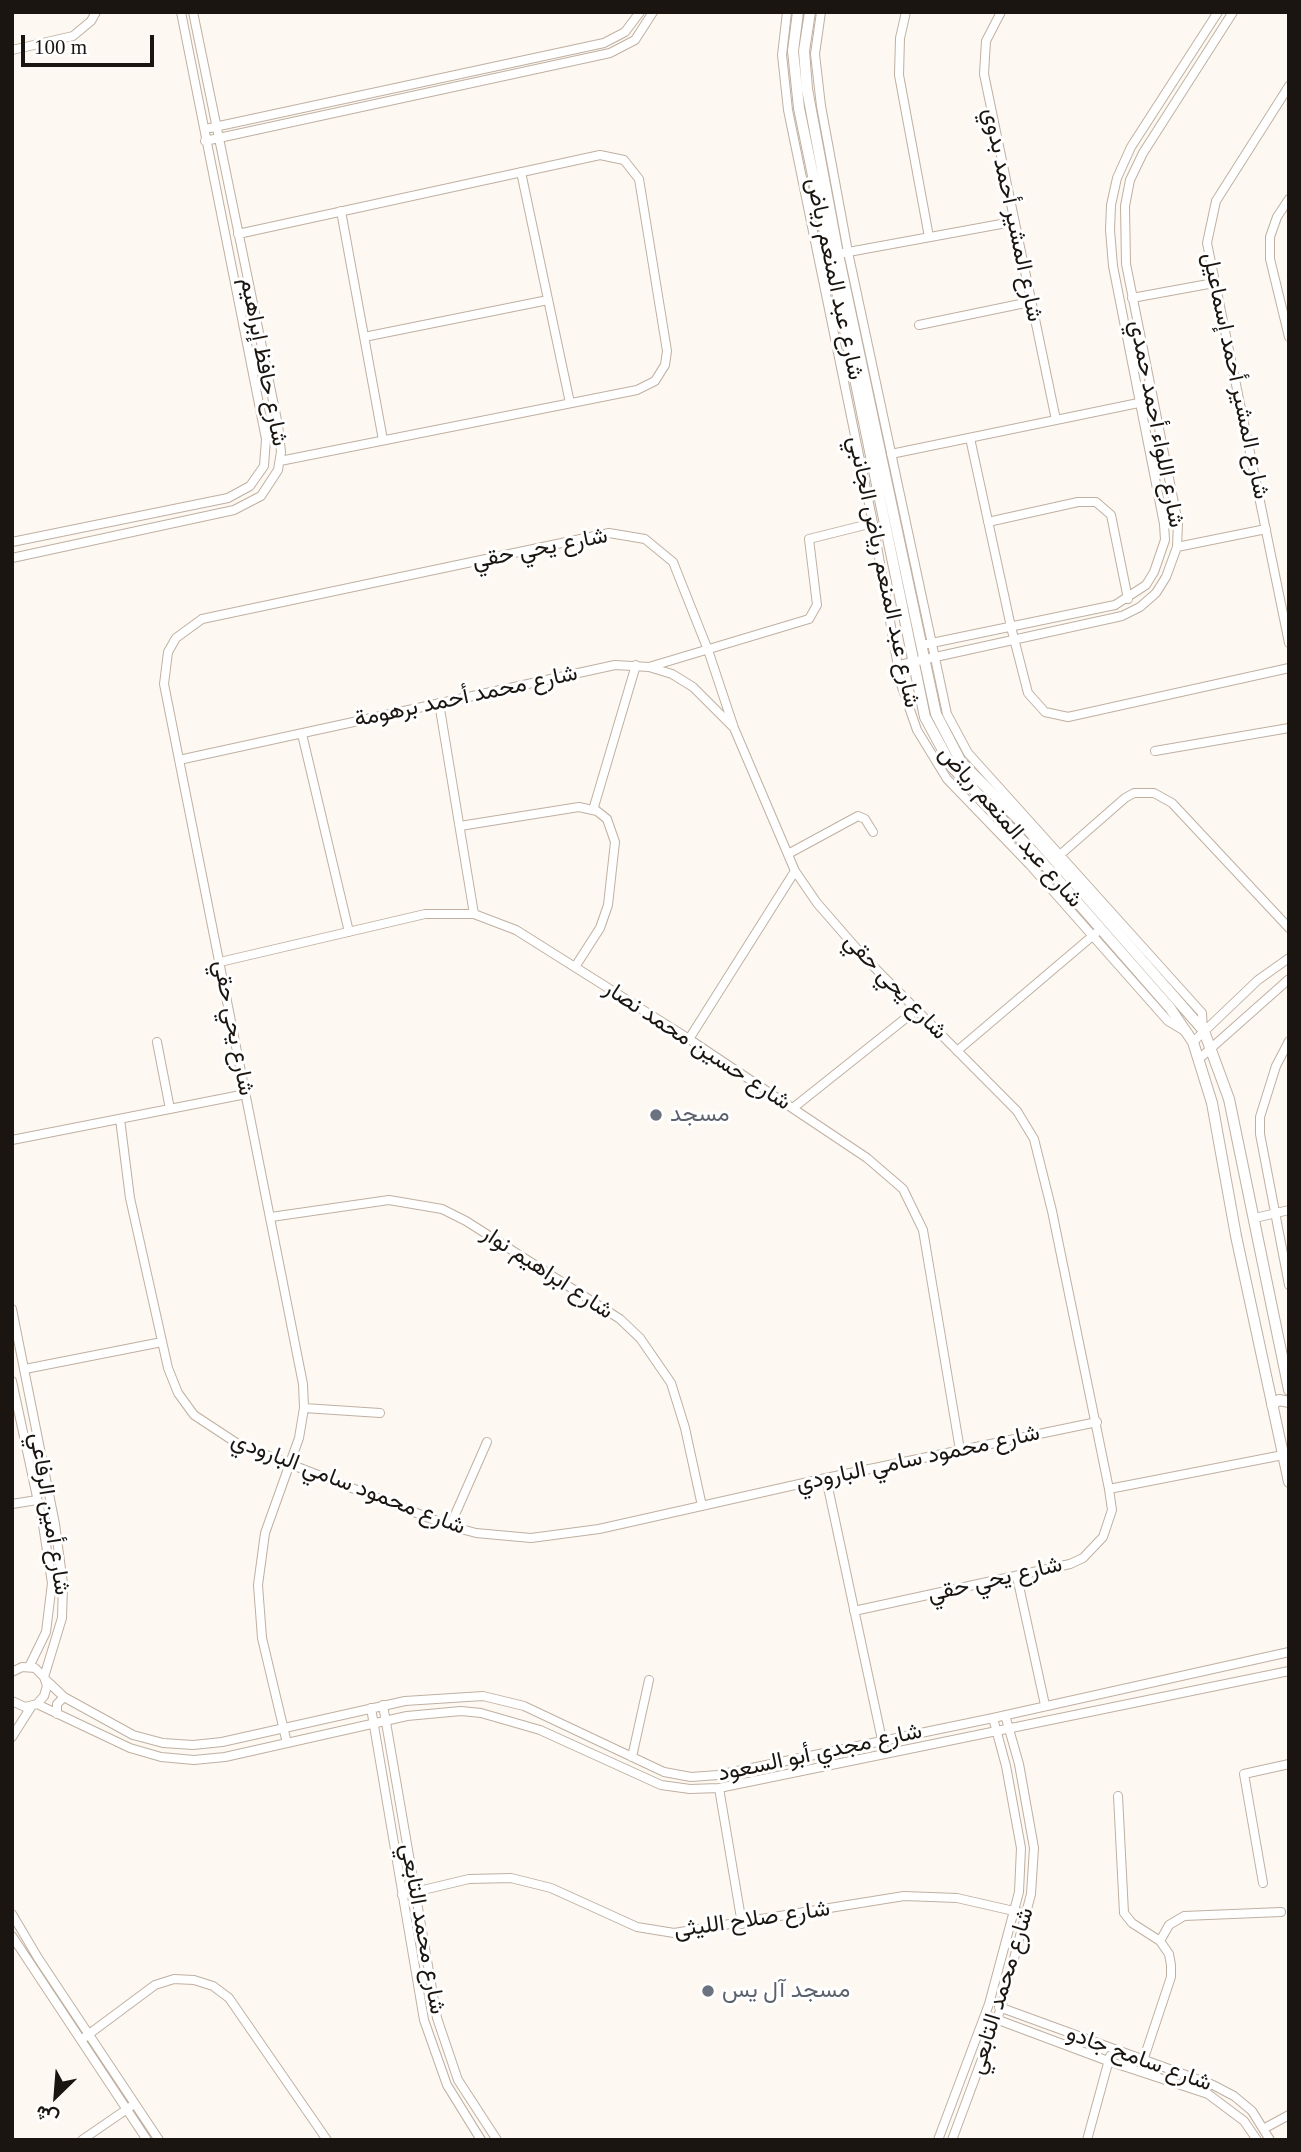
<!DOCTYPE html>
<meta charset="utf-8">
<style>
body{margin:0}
#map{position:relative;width:1301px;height:2152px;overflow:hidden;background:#fef8f2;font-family:"Times New Roman",Vazirmatn,serif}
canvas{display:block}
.frame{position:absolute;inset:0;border:14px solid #1a1510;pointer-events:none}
.north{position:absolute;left:21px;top:2061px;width:70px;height:70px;-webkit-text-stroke:5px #fff;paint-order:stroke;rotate:205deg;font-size:19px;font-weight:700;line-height:28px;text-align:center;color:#1a1510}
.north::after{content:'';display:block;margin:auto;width:24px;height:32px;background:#1a1510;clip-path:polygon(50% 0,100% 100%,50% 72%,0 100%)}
.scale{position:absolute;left:21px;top:35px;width:133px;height:32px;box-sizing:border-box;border:4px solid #1a1510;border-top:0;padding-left:9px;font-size:21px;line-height:24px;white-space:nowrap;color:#1a1510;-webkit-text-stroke:5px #fff;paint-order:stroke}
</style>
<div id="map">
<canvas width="1301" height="2152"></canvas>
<div class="frame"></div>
<div class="north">ش</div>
<div class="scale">100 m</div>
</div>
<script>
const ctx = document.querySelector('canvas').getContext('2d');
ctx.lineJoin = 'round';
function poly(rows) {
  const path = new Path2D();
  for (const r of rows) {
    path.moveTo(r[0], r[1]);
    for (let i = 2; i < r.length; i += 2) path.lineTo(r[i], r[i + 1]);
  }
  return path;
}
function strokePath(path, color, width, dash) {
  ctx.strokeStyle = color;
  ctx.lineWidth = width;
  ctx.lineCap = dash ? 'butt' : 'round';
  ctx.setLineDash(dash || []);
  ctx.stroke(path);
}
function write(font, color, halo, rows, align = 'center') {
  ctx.font = font + ' "Times New Roman",Vazirmatn,serif';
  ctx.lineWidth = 6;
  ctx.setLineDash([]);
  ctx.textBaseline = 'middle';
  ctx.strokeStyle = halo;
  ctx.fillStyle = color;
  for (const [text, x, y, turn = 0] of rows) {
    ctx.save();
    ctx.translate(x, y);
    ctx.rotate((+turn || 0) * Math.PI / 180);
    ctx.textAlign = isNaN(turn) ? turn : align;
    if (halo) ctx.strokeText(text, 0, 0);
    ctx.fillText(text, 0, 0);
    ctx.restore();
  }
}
const minor = poly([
 [787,12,782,55,788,110,873,523,901,684,917,730,947,779,1030,865,1168,1021,1188,1033],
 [821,12,815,54,821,106,848,252,947,714,968,753,1202,1013,1203,1030],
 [906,12,900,38,899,75,929,237],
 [1001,12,986,41,984,74,1056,420],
 [12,50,73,36,91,21,96,12],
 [1289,86,1216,201,1207,243,1289,643],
 [210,128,604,43,625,32,640,12],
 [205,141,610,53,635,40,653,12],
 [521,172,570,403],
 [1289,199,1277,217,1270,237,1270,259,1289,337],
 [341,211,383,440],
 [238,234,600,155,624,160,639,179,667,351,665,365,655,381,637,390,280,461],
 [843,253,1012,222],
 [1132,298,1214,283],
 [919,325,1030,302],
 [364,337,548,300],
 [970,438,1011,627,1028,693,1045,712,1068,717,1289,668],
 [891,454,1153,400],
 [988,522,1078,502,1096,502,1111,515,1128,599],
 [12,542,228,498,250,486,264,466,266,439,181,12],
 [1177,547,1266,529],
 [12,558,234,510,261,496,278,470,281,452,278,425,193,12],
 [927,644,1115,605,1146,585,1154,572,1165,540,1164,524,1113,266,1110,230,1111,205,1117,178,1131,147,1218,12],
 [899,665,1122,616,1140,607,1156,593,1166,577,1177,547,1178,523,1126,264,1125,206,1130,180,1143,153,1233,12],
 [649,667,809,619,817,605,809,539,873,523],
 [439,703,474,914],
 [302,734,349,932],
 [1155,751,1289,728],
 [179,760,615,665,649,667,672,674,693,687,732,726],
 [593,810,636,665],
 [460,826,579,807,597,811,607,819,615,842,608,905,600,928,575,967],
 [788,854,858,816,865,819,873,832],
 [1061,854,1125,798,1134,793,1154,793,1172,803,1289,928],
 [220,962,425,914,474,914,516,930,689,1039,867,1158,903,1189,923,1230,960,1450],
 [689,1039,795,871],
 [1289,1041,1276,1066,1260,1117,1260,1134,1289,1285],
 [157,1042,170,1109],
 [1193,1042,1258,980,1289,958],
 [957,1051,1096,933],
 [1200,1058,1289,979],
 [793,1108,916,1010],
 [120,1119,130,1198,168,1368,178,1393,194,1415,238,1444,450,1526,476,1533,531,1538,599,1529,826,1478,1097,1422],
 [12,1140,246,1094],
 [271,1217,389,1200,442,1209,466,1221,620,1319,640,1338,671,1383,685,1428,702,1506],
 [1255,1218,1289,1210],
 [12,1309,55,1524,63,1584,62,1618,44,1677],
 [25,1369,162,1342],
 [12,1381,43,1525,52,1583,46,1632,29,1667],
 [304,1408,380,1413],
 [826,1478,885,1754],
 [1109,1489,1283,1455],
 [12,1504,37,1500],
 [450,1526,487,1442],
 [1017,1577,1045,1705],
 [12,1672,22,1667,35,1668,44,1677,47,1686,44,1696,37,1704,25,1707,12,1701],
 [46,1680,64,1697,133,1735,163,1743,193,1745,222,1742,405,1701,483,1696,524,1706,664,1772,691,1777,718,1775,993,1718,1289,1652],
 [37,1704,130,1748,161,1757,194,1760,225,1757,407,1716,461,1711,481,1713,540,1730,661,1785,690,1789,719,1788,1289,1671],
 [383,1705,437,2018,458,2080,497,2140],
 [371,1708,424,2020,447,2085,481,2140],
 [57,1714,57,1704,64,1697],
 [12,1737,31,1707],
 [287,1743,262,1638,258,1585,265,1533,299,1438,304,1408,303,1384,164,684,168,652,176,638,202,619,609,533,645,539,673,562,708,650,734,728,795,871,817,903,864,957,1017,1111,1034,1139,1052,1211,1109,1489,1112,1510,1103,1537,1083,1558,1070,1564,854,1611],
 [632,1757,649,1680],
 [719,1788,742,1924],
 [1118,1796,1124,1913,1132,1923,1160,1941,1169,1954,1171,1965,1171,1977,1143,2061],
 [1263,1883,1244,1774,1289,1764],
 [402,1895,469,1879,511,1878,551,1888,637,1927,674,1933,904,1896,957,1898,1027,1914],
 [12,1914,38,1958,159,2140],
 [12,1936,147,2140],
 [1160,1941,1169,1925,1184,1916,1281,1912],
 [999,2007,1213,2085,1234,2096,1252,2111,1270,2140],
 [985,2015,1108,2061,1208,2094,1244,2121,1257,2140],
 [81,2040,155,1985,174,1979,194,1980,213,1986,229,1998,327,2140],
 [1265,2128,1289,2115],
 [82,2140,130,2107],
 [938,2140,989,2004,1019,1892,1021,1848,1006,1766,993,1718],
 [952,2140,1001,2008,1031,1894,1034,1848,1019,1764,1005,1715],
 [1087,2140,1110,2056]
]);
const tertiary = poly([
 [798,12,793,51,799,108,925,717,952,767,1037,856,1170,1008,1193,1042,1212,1103,1236,1236,1289,1482],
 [810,12,804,51,807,89,838,254,936,714,961,762,1022,823,1204,1031,1229,1099,1289,1390],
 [1272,1405,1279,1400,1289,1402]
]);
strokePath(minor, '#bfb0a2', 10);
strokePath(tertiary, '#bfb0a2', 12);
strokePath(minor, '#fff', 8);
strokePath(tertiary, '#fff', 10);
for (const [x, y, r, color] of [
 [656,1115,7,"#6b7280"],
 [708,1991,7,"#6b7280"]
]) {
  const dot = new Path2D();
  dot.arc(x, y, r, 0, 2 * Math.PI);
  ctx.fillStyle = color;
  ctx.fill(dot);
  strokePath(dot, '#fff', 2.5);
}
write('23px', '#1a1510', '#fff', [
 ["شارع المشير أحمد بدوي",1012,215,78],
 ["شارع عبد المنعم رياض",834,279,78],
 ["شارع حافظ إبراهيم",263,362,79],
 ["شارع المشير أحمد إسماعيل",1235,376,78],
 ["شارع اللواء أحمد حمدي",1156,424,79],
 ["شارع يحي حقي",540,549,-11],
 ["شارع عبد المنعم رياض الجانبي",883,572,78],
 ["شارع محمد أحمد برهومة",466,697,-12],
 ["شارع عبد المنعم رياض",1010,827,49],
 ["شارع يحي حقي",895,987,46],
 ["شارع يحي حقي",233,1028,79],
 ["شارع حسين محمد نصار",697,1046,33],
 ["شارع ابراهيم نوار",547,1273,33],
 ["شارع محمود سامي البارودي",918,1459,-12],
 ["شارع محمود سامي البارودي",348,1484,21],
 ["شارع أمين الرفاعي",49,1514,81],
 ["شارع يحي حقي",995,1580,-13],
 ["شارع مجدي أبو السعود",820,1753,-12],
 ["شارع صلاح الليثى",752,1920,-8],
 ["شارع محمد التابعي",422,1929,80],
 ["شارع محمد التابعي",1002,1991,-73],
 ["شارع سامح جادو",1139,2059,20]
]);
write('23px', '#5b616d', '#fff', [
 ["مسجد",670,1115],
 ["مسجد آل يس",722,1991]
], 'left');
</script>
